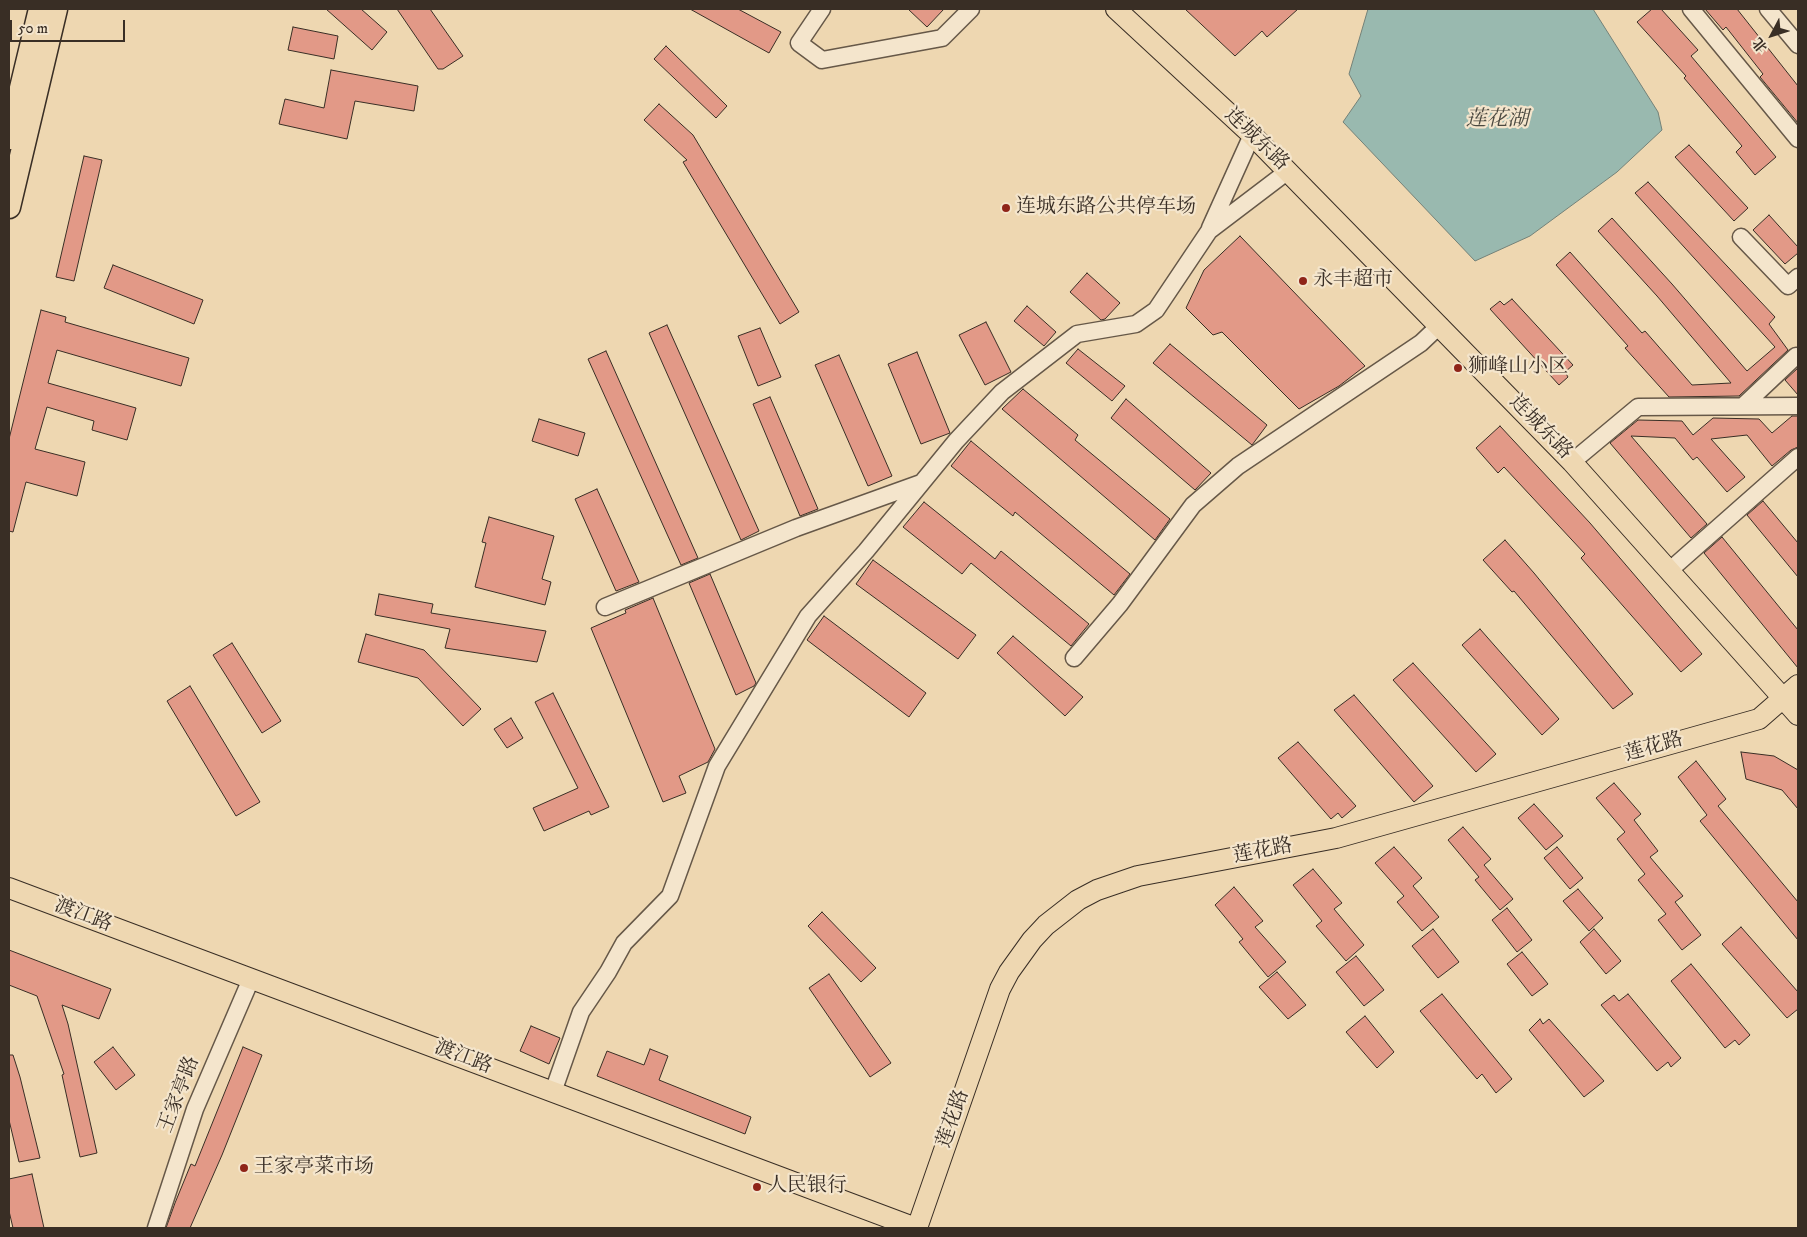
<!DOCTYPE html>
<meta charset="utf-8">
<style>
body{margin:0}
#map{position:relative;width:1807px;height:1237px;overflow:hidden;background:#eed7b1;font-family:"IM FELL DW Pica","Noto Serif SC",serif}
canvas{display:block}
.frame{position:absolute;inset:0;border:10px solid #392e25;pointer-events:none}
.north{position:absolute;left:1747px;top:10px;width:50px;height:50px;-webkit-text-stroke:4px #f4e5cc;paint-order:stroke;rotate:230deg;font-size:14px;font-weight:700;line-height:20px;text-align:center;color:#392e25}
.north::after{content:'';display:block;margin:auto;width:18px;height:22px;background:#392e25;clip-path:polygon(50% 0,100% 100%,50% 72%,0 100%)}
.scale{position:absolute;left:10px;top:20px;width:115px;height:22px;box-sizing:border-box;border:2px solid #392e25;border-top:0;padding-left:6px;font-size:15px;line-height:18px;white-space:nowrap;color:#392e25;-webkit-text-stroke:4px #f4e5cc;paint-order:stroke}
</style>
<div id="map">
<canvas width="1807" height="1237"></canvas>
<div class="frame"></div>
<div class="north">北</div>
<div class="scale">50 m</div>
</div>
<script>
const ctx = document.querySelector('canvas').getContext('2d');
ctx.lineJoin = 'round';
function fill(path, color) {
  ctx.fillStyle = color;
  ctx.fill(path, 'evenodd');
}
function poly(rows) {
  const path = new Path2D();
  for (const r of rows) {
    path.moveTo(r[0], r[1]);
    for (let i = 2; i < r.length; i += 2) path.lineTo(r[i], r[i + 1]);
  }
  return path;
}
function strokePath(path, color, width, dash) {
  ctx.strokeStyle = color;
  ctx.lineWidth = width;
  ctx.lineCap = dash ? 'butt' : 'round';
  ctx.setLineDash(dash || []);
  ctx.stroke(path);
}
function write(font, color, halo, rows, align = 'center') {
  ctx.font = font + ' "IM FELL DW Pica","Noto Serif SC",serif';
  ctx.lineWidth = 4.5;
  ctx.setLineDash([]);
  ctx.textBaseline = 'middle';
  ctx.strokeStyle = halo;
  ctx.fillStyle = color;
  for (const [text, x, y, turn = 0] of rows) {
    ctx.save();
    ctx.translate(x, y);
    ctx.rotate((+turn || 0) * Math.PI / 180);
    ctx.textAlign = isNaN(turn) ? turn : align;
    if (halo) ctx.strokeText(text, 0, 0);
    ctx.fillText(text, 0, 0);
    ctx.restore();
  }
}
const water = poly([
 [1368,9,1593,9,1658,112,1662,130,1617,172,1530,236,1475,261,1343,122,1361,96,1349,74,1368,9]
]);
fill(water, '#99b9af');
strokePath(water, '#738178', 1);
const building = poly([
 [326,9,361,9,387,32,372,50,326,9],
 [397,9,430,9,463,56,443,69,438,69,397,9],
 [690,9,738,9,781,32,769,53,690,9],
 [908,9,944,9,927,27,908,9],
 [1185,9,1298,9,1267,37,1262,31,1235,56,1185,9],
 [1652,9,1661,9,1698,50,1691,56,1776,157,1755,175,1736,152,1742,146,1684,78,1686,76,1637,22,1652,9],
 [1705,9,1737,9,1798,86,1798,123,1760,77,1763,74,1726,27,1723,30,1705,9],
 [293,27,338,36,334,59,288,50,293,27],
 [666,46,727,106,716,118,654,59,666,46],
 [331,70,418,86,414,111,355,101,347,139,279,124,285,99,324,108,331,70],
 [659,104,693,135,799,312,780,324,683,162,687,160,644,120,659,104],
 [1689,145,1748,208,1734,221,1675,157,1689,145],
 [84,156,102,160,74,281,56,277,84,156],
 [1648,182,1775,317,1769,324,1788,350,1739,396,1669,397,1625,348,1628,346,1556,265,1570,252,1642,333,1645,331,1692,385,1731,383,1657,296,1598,231,1612,218,1672,284,1747,371,1775,347,1635,193,1648,182],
 [1769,215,1798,247,1798,253,1785,264,1753,230,1769,215],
 [1240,236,1365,366,1339,386,1299,409,1222,332,1213,335,1186,308,1204,270,1240,236],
 [113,265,203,300,194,324,104,288,113,265],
 [1087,273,1120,303,1105,319,1101,320,1070,292,1087,273],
 [1512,299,1573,365,1565,372,1568,377,1559,385,1490,309,1500,301,1504,305,1512,299],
 [1027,306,1056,332,1044,346,1014,321,1027,306],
 [41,310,66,317,65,322,189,358,181,386,57,350,48,383,136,408,127,440,92,430,94,421,47,407,35,449,85,462,77,496,26,482,13,532,9,531,9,439,41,310],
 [986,322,1011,372,985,385,959,335,986,322],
 [667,325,759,531,741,540,649,333,667,325],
 [760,328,781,377,758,386,738,336,760,328],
 [1170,344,1267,425,1252,445,1153,363,1170,344],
 [1078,349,1125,386,1112,401,1066,363,1078,349],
 [606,351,698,558,681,565,588,359,606,351],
 [917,352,950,433,921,444,888,364,917,352],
 [839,355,892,476,868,486,815,365,839,355],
 [1798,368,1798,395,1785,380,1798,368],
 [1023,389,1078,435,1075,440,1170,519,1155,540,1002,409,1023,389],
 [770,397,818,509,800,516,753,404,770,397],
 [1126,399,1211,473,1195,490,1111,418,1126,399],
 [1792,416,1798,416,1798,447,1791,450,1772,466,1747,435,1711,439,1745,477,1727,492,1697,457,1693,460,1675,438,1631,436,1707,524,1691,538,1610,443,1638,420,1682,421,1693,435,1713,418,1759,419,1772,433,1792,416],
 [539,419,585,433,578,456,532,441,539,419],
 [1500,426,1590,523,1702,654,1681,672,1581,558,1585,554,1504,467,1498,473,1476,448,1500,426],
 [971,441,1130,574,1114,595,1015,512,1013,516,951,466,971,441],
 [597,489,639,582,616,591,575,499,597,489],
 [1763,501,1798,543,1798,577,1747,515,1763,501],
 [924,502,995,559,1001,551,1089,624,1071,646,971,563,962,574,903,527,924,502],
 [489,517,554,536,542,579,551,582,545,605,475,587,486,543,482,542,489,517],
 [1722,537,1798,630,1798,668,1704,553,1722,537],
 [1505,540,1534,573,1633,694,1613,709,1514,591,1512,592,1483,560,1505,540],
 [873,560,976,635,958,659,856,584,873,560],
 [710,574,756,683,754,686,736,695,689,583,710,574],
 [379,594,433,604,431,613,546,631,537,662,445,648,450,629,375,615,379,594],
 [653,598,715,749,708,762,679,776,686,793,663,802,591,628,626,613,625,610,653,598],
 [824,616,926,693,909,717,807,640,824,616],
 [1480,629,1559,719,1542,735,1462,645,1480,629],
 [366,634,424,650,481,709,463,726,418,678,358,662,366,634],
 [1013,636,1083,697,1065,716,997,653,1013,636],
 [232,643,281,721,262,733,213,655,232,643],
 [1413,663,1496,754,1476,772,1393,680,1413,663],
 [190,686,260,802,236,816,167,701,190,686],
 [553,693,609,807,591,815,589,811,544,831,533,808,578,788,535,702,553,693],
 [1354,695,1433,786,1414,802,1334,710,1354,695],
 [511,718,523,738,507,748,494,729,511,718],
 [1298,742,1356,806,1342,818,1338,813,1331,819,1278,758,1298,742],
 [1741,752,1774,756,1798,770,1798,809,1782,790,1746,779,1741,752],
 [1696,761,1726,799,1718,806,1798,902,1798,940,1700,821,1707,815,1678,777,1696,761],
 [1614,783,1641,814,1634,820,1658,851,1650,857,1683,896,1675,902,1701,935,1682,950,1658,920,1666,914,1638,880,1645,874,1617,839,1625,832,1596,798,1614,783],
 [1534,804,1563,836,1546,850,1518,818,1534,804],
 [1463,827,1491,859,1484,865,1513,899,1500,910,1475,880,1479,877,1448,840,1463,827],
 [1394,847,1422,878,1413,886,1439,917,1422,931,1397,902,1404,896,1375,863,1394,847],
 [1557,847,1583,878,1570,889,1544,858,1557,847],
 [1313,869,1342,903,1334,909,1364,945,1346,961,1316,926,1322,921,1293,885,1313,869],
 [1234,887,1263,921,1255,927,1286,962,1268,977,1239,942,1243,939,1215,905,1234,887],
 [1578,889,1603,918,1589,931,1563,901,1578,889],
 [1507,908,1532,940,1517,952,1492,920,1507,908],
 [822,912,876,968,861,982,808,926,822,912],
 [1741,927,1798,992,1798,1009,1787,1018,1722,944,1741,927],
 [1433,929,1459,962,1438,978,1412,946,1433,929],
 [1594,929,1621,961,1606,974,1580,942,1594,929],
 [9,950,111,989,99,1019,62,1005,68,1024,97,1153,80,1157,62,1075,64,1074,37,996,9,985,9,950],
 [1522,952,1548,984,1532,996,1507,964,1522,952],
 [1356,956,1384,990,1364,1006,1336,972,1356,956],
 [1691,964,1750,1035,1739,1045,1735,1040,1725,1048,1671,981,1691,964],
 [1277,972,1306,1005,1288,1019,1259,987,1277,972],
 [829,974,891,1063,870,1077,809,988,829,974],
 [1442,994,1512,1079,1496,1093,1482,1074,1477,1079,1420,1011,1442,994],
 [1628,994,1681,1058,1671,1067,1668,1062,1657,1071,1601,1005,1614,995,1619,1001,1628,994],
 [1365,1016,1394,1052,1377,1068,1346,1032,1365,1016],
 [1540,1019,1543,1024,1549,1019,1604,1081,1584,1097,1529,1030,1540,1019],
 [531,1026,560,1038,549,1064,520,1051,531,1026],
 [113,1047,135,1075,116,1090,94,1062,113,1047],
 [243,1047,262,1055,222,1155,190,1228,166,1228,175,1203,191,1164,195,1166,243,1047],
 [650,1049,668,1056,659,1080,751,1117,745,1134,597,1076,607,1051,644,1065,650,1049],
 [9,1055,13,1055,20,1077,40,1158,19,1162,9,1120,9,1055],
 [32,1174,44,1228,13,1228,9,1211,9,1179,32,1174]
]);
fill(building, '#e29987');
strokePath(building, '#392e25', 1);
const minor = poly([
 [822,9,799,43,822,60,942,38,971,9],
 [1691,9,1798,139],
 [1768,9,1798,45],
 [1210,228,1252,135],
 [1741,237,1788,286,1798,277],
 [1743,406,1796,356],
 [1572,462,1638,407,1798,406],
 [1670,570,1798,457],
 [605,607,796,528,921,483],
 [1074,658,1120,604,1193,505,1238,466,1421,343,1440,325],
 [553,1092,581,1012,608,972,624,943,670,896,717,766,808,616,866,551,956,441,1002,392,1077,334,1136,324,1156,310,1209,231,1288,171],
 [156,1228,195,1109,251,979]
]);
const major = poly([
 [1116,9,1252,135,1572,462,1798,715],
 [9,888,916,1228],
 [917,1228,1000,989,1009,972,1032,940,1046,925,1078,900,1097,890,1138,876,1336,838,1759,719,1798,685]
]);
const highway = poly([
 [9,138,40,9],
 [9,207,56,9]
]);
strokePath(minor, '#665848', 19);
strokePath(major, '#392e25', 22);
strokePath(highway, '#392e25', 25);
strokePath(minor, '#f4e5cc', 16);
strokePath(major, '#eed7b1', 20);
strokePath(highway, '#eed7b1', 22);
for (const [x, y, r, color] of [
 [1006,208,5,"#8f2418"],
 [1303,281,5,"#8f2418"],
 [1458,368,5,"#8f2418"],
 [244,1168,5,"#8f2418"],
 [757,1187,5,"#8f2418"]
]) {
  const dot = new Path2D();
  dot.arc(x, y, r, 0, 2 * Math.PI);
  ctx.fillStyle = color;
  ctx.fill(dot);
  strokePath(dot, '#f4e5cc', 2);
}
write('20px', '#392e25', '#f4e5cc', [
 ["连城东路",1256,140,44],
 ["连城东路",1540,428,46],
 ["莲花路",1654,748,-16],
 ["莲花路",1263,852,-11],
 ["渡江路",83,916,21],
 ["渡江路",463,1058,21],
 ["王家亭路",180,1095,-69],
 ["莲花路",954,1119,-71]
]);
write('20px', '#392e25', '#f4e5cc', [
 ["连城东路公共停车场",1016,208],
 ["永丰超市",1313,281],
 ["狮峰山小区",1468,368],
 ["王家亭菜市场",254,1168],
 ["人民银行",767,1187]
], 'left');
write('italic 21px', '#4c4a41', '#f4e5cc', [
 ["莲花湖",1497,121]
]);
</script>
